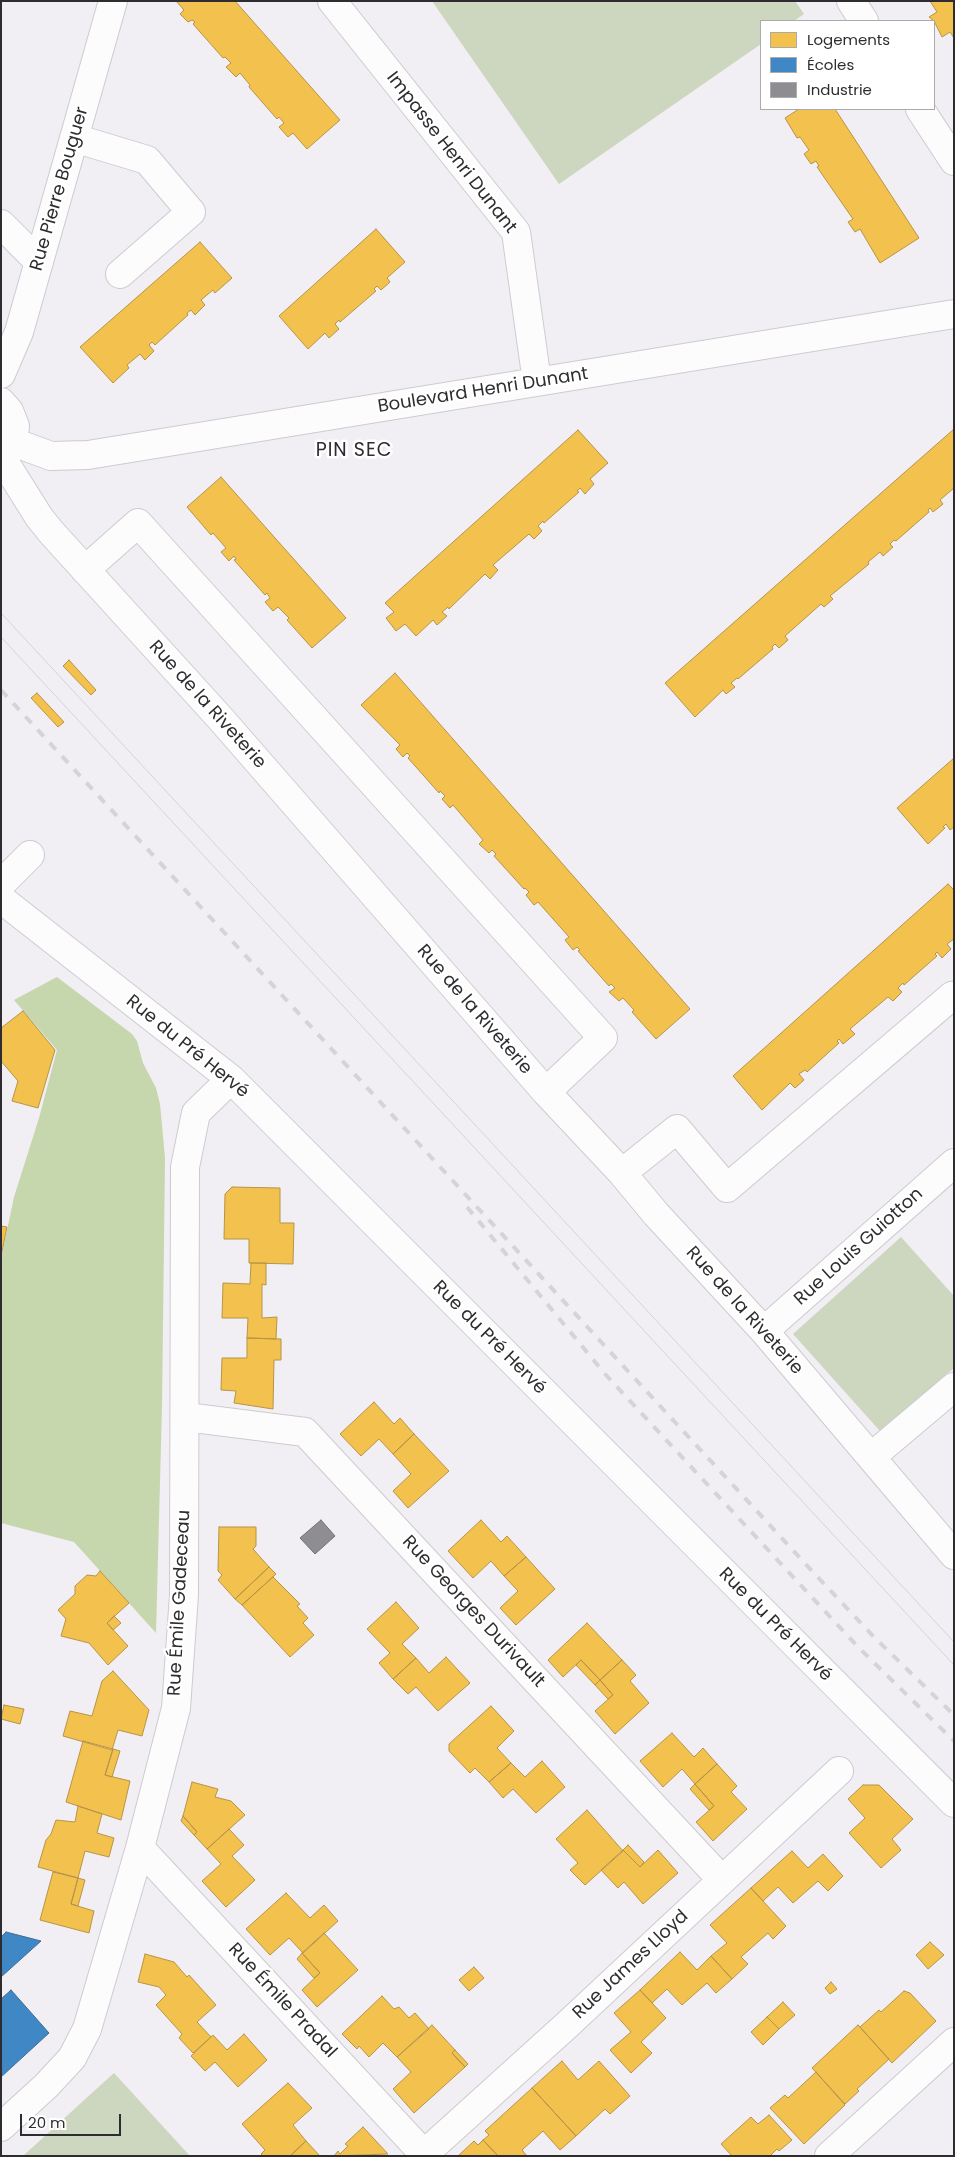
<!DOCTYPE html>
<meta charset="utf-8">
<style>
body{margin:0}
#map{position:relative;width:955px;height:2157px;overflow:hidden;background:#f1eef4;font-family:Poppins,sans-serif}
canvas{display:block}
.frame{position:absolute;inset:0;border:2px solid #2e2c30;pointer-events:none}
.legend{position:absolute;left:760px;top:20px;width:175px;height:90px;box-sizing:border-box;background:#fff;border:1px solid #ababac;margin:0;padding:6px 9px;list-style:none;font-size:15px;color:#2e2c30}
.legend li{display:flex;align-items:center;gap:10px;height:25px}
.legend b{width:25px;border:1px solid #ababac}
.scale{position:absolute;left:20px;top:2114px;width:101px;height:22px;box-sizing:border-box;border:2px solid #2e2c30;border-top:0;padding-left:6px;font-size:15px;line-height:18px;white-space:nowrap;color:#2e2c30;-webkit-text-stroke:4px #fff;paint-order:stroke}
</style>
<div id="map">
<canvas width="955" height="2157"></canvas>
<div class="frame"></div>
<ul class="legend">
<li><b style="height:14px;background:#f2c14e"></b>Logements</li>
<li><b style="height:14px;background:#3f88c5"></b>Écoles</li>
<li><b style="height:14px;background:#8d8d92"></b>Industrie</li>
</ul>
<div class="scale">20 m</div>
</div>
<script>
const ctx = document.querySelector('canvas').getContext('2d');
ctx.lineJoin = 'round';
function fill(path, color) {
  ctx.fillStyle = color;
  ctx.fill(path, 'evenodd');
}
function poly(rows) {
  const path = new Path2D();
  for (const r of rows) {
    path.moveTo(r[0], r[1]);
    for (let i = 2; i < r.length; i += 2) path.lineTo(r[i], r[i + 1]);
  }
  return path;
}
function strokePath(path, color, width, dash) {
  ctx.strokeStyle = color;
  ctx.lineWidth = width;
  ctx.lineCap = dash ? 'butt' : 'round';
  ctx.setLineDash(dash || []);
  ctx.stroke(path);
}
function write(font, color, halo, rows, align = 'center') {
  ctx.font = font + ' Poppins,sans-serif';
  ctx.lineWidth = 5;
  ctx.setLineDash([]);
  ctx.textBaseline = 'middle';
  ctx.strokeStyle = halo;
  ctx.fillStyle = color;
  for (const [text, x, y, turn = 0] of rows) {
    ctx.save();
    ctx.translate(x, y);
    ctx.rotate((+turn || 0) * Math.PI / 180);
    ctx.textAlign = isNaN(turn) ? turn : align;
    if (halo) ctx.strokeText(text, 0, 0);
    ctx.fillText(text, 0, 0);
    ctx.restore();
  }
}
fill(poly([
 [432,1,795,1,804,14,794,21,761,21,761,44,559,184],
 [901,1237,954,1296,954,1368,880,1431,793,1334],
 [114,2073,190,2156,23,2156,82,2102]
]), '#cdd6be');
fill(poly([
 [57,977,132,1034,137,1041,143,1063,156,1088,160,1104,165,1158,162,1406,156,1633,74,1542,1,1523,1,1259,14,1197,39,1118,57,1050,14,1000]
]), '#c6d6ad');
const homes = poly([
 [176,1,235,1,340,120,307,149,293,133,288,137,279,127,284,123,279,117,277,119,249,87,250,85,240,73,236,77,226,67,231,63,225,57,223,58,193,24,195,22,192,20,188,22,180,14,184,10,176,1],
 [930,1,954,1,954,38,950,32,942,37,934,21,929,17,937,12,930,1],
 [799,109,835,109,919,238,880,263,860,229,855,232,848,222,853,219,817,167,819,166,816,161,811,164,804,154,809,150,800,137,797,138,785,118,799,109],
 [376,229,405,262,387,278,390,282,381,290,377,286,374,289,376,291,340,322,339,320,335,324,339,329,329,338,325,333,308,349,279,316,376,229],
 [200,242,232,278,215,293,213,290,201,300,205,305,195,315,191,310,187,313,188,315,155,345,152,342,149,345,154,351,145,360,140,354,127,365,129,368,113,383,80,347,200,242],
 [954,429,954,488,940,500,943,504,933,512,930,508,928,510,929,512,896,541,894,540,890,544,893,547,883,556,880,552,868,562,869,564,830,596,833,599,824,607,821,604,785,636,788,640,779,648,775,644,772,647,773,649,738,679,737,678,731,683,735,687,726,694,723,690,695,717,665,683,954,429],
 [578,430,608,463,590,479,594,484,585,494,580,488,577,491,579,492,544,523,543,521,538,526,542,531,534,539,529,534,493,565,498,570,490,579,485,574,449,609,448,607,442,612,447,616,437,625,433,620,416,636,405,624,396,631,386,618,394,612,385,603,578,430],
 [221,477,346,618,312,648,287,620,289,618,278,607,273,611,265,602,270,598,267,593,265,595,234,560,236,559,234,556,229,561,221,552,226,548,213,533,211,535,187,507,221,477],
 [69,660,96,690,91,695,63,666,69,660],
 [395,673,690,1009,656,1039,632,1012,634,1010,623,998,619,1001,609,992,615,988,611,984,609,986,578,951,580,950,577,947,573,950,565,940,569,937,538,902,534,905,526,895,529,892,525,888,524,889,494,856,496,854,492,850,489,853,479,844,483,840,453,805,450,808,442,799,445,796,440,791,439,793,408,758,410,756,407,753,403,757,396,749,400,745,361,705,395,673],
 [37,693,64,722,58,727,31,698,37,693],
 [954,758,954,827,950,830,946,824,943,827,945,828,928,844,897,808,954,758],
 [948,884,954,890,954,939,947,944,951,949,942,958,937,952,935,954,937,956,904,985,903,983,898,988,902,992,893,1001,888,997,850,1029,855,1034,843,1044,839,1039,837,1041,839,1043,807,1072,805,1070,799,1074,804,1080,795,1088,790,1083,762,1110,733,1076,948,884],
 [23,1011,55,1050,38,1108,12,1101,18,1081,1,1061,1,1028,23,1011],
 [232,1187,280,1188,280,1223,294,1223,293,1264,249,1263,249,1239,224,1239,225,1194,232,1187],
 [1,1226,7,1227,1,1256,1,1226],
 [251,1263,266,1263,266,1285,262,1284,262,1318,277,1317,276,1339,247,1338,248,1318,222,1318,223,1283,250,1284,251,1263],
 [247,1338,281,1339,281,1360,274,1360,273,1409,234,1403,236,1391,221,1390,222,1358,247,1358,247,1338],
 [374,1402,394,1424,400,1418,414,1434,393,1454,379,1439,361,1456,340,1434,374,1402],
 [414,1434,449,1471,408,1508,393,1491,411,1474,393,1454,414,1434],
 [481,1520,501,1542,507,1536,526,1557,504,1576,491,1561,473,1578,448,1551,481,1520],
 [219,1527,256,1527,256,1546,253,1549,269,1567,235,1599,218,1580,222,1575,218,1571,219,1527],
 [526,1557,555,1589,516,1625,500,1608,518,1591,504,1576,526,1557],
 [269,1567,276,1574,242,1605,235,1599,269,1567],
 [100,1571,129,1603,107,1623,128,1646,108,1665,89,1643,61,1636,66,1619,58,1610,75,1594,75,1586,87,1575,96,1576,100,1571],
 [273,1577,300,1604,297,1606,308,1618,303,1623,314,1635,290,1657,242,1605,273,1577],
 [396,1602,419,1628,402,1644,416,1658,393,1679,379,1663,390,1653,367,1629,396,1602],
 [114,1616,121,1623,113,1630,107,1623,114,1616],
 [587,1623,622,1660,600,1680,581,1660,563,1677,548,1660,587,1623],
 [446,1657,470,1683,438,1711,416,1687,408,1694,393,1679,416,1658,429,1673,446,1657],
 [581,1660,600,1680,595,1685,576,1665,581,1660],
 [622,1660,636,1675,630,1681,649,1703,615,1734,595,1711,613,1695,600,1680,622,1660],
 [113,1671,149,1710,142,1736,118,1730,112,1750,63,1736,70,1711,92,1716,102,1681,113,1671],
 [600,1680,613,1695,608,1699,595,1685,600,1680],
 [4,1705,24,1709,20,1724,1,1719,4,1705],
 [491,1706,514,1731,497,1748,511,1763,489,1782,475,1768,470,1773,449,1751,449,1744,491,1706],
 [672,1733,694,1757,703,1748,717,1764,695,1784,682,1769,663,1787,640,1761,672,1733],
 [83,1741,113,1749,105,1775,130,1781,121,1820,66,1802,83,1741],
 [113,1749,120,1751,112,1777,105,1775,113,1749],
 [542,1761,565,1787,536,1813,513,1789,503,1798,489,1782,511,1763,525,1777,542,1761],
 [717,1764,737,1786,731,1792,747,1809,713,1841,696,1822,714,1806,695,1784,717,1764],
 [192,1782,218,1789,215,1797,231,1801,245,1815,207,1849,194,1835,197,1832,183,1816,192,1782],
 [695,1784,714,1806,709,1810,690,1789,695,1784],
 [863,1785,879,1785,913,1819,892,1839,901,1850,881,1868,849,1833,865,1818,848,1799,863,1785],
 [78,1806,102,1814,97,1833,114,1838,109,1857,85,1851,78,1878,38,1867,46,1840,51,1834,56,1820,75,1822,78,1806],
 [587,1810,623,1851,585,1885,570,1870,578,1863,556,1839,587,1810],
 [183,1816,197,1832,194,1835,181,1821,183,1816],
 [229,1829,244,1845,232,1856,255,1880,226,1907,202,1881,221,1864,207,1849,229,1829],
 [628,1845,644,1862,640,1867,623,1850,628,1845],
 [623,1850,640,1867,658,1850,678,1873,643,1904,624,1882,618,1888,601,1870,623,1850],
 [792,1851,808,1868,823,1854,843,1876,828,1891,818,1881,793,1903,778,1887,763,1901,751,1888,792,1851],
 [53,1872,78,1878,71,1904,94,1911,89,1933,40,1920,53,1872],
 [78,1878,85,1880,78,1906,71,1904,78,1878],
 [751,1888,786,1926,773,1939,768,1933,741,1957,748,1964,732,1979,711,1956,727,1943,710,1925,751,1888],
 [286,1893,310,1918,324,1905,338,1921,303,1953,289,1938,270,1955,246,1929,286,1893],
 [324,1933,358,1970,317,2007,302,1990,320,1973,302,1953,324,1933],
 [930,1942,944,1955,928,1969,916,1955,930,1942],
 [680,1952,697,1970,711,1956,732,1979,716,1993,707,1983,682,2005,667,1989,652,2003,640,1990,680,1952],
 [302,1953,320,1973,314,1978,297,1959,302,1953],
 [145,1954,174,1962,187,1977,189,1975,216,2005,197,2022,211,2037,193,2053,179,2038,182,2034,156,2005,166,1995,159,1987,138,1982,145,1954],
 [474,1967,484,1978,469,1991,459,1980,474,1967],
 [831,1982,837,1989,830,1994,825,1988,831,1982],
 [640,1990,666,2018,641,2042,652,2053,631,2073,610,2050,631,2032,614,2013,640,1990],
 [904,1991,910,1993,936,2021,892,2063,860,2027,879,2010,881,2012,904,1991],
 [382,1996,394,2009,399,2007,409,2018,415,2013,429,2029,397,2057,383,2043,369,2057,359,2046,357,2049,342,2034,382,1996],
 [783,2002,795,2015,779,2029,767,2017,783,2002],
 [767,2017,779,2029,763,2045,751,2032,767,2017],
 [432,2025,455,2050,452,2053,465,2067,414,2113,393,2089,411,2072,397,2057,432,2025],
 [858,2025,889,2059,857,2089,859,2091,845,2104,812,2068,858,2025],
 [244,2034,267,2060,238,2087,215,2062,205,2071,191,2056,213,2035,227,2050,244,2034],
 [455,2050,468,2064,465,2067,452,2053,455,2050],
 [562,2061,578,2080,599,2061,630,2096,610,2114,605,2109,576,2136,532,2088,562,2061],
 [816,2072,845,2105,804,2144,770,2108,785,2095,788,2098,816,2072],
 [288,2083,312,2108,293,2125,306,2141,290,2156,263,2156,261,2154,265,2150,242,2124,288,2083],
 [532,2088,576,2136,560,2150,543,2131,522,2150,527,2156,498,2156,483,2140,489,2135,485,2131,532,2088],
 [769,2115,792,2140,779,2151,777,2149,770,2156,732,2156,721,2144,751,2117,758,2124,769,2115],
 [363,2127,388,2154,334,2156,338,2151,340,2154,348,2146,345,2144,363,2127],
 [483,2140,498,2156,458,2156,474,2141,478,2145,483,2140],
 [306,2141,320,2156,290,2156,306,2141]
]);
fill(homes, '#f2c14e');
strokePath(homes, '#b79445', 1);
const schools = poly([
 [6,1932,41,1941,1,1977,1,1937,6,1932],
 [11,1990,49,2033,1,2077,1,1999,11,1990]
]);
fill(schools, '#3f88c5');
strokePath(schools, '#3a6c98', 1);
const industry = poly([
 [321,1520,335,1536,315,1554,300,1538,321,1520]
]);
fill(industry, '#8d8d92');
strokePath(industry, '#707075', 1);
const minor = poly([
 [332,1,516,232,537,382],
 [851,1,864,21],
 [920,109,954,161],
 [74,138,147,160,191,212,120,274],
 [1,224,39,262],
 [1,374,19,332,113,1],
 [1,402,9,411,15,426,13,442,4,456],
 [13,442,51,456,88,455,954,314],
 [2,458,39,517,51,532,220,718,546,1092,622,1173,656,1214,764,1331,954,1555],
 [85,570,138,523,603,1038,546,1092],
 [1,884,30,855],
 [1,899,231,1079,954,1803],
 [622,1173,677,1129,727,1188,952,996,954,997],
 [764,1331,954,1163],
 [186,1417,305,1432,722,1880],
 [871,1457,954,1387],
 [140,1848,423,2153],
 [1,2127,46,2086,72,2058,87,2029,140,1848,176,1708,184,1595,185,1167,196,1113,231,1079],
 [422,2156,567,2025,839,1771],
 [829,2156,954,2042]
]);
strokePath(minor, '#cdcbd0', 30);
strokePath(minor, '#fdfcfd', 28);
strokePath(poly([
 [1,613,954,1642],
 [1,637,954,1665]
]), '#d5d4d5', 1);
strokePath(poly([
 [1,690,812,1571,874,1637,954,1715],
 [467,1207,605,1374,859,1648,954,1741]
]), '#d5d4d5', 4, [9, 9]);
write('18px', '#2e2c30', '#fff', [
 ["Impasse Henri Dunant",451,153,52],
 ["Rue Pierre Bouguer",60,189,-74],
 ["Boulevard Henri Dunant",483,391,-9],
 ["Rue de la Riveterie",207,705,48],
 ["Rue de la Riveterie",474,1010,49],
 ["Rue du Pré Hervé",187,1047,39],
 ["Rue Louis Guiotton",859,1247,-42],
 ["Rue de la Riveterie",744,1311,48],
 ["Rue du Pré Hervé",489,1338,45],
 ["Rue Émile Gadeceau",180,1603,-87],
 ["Rue Georges Durivault",473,1612,47],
 ["Rue du Pré Hervé",775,1625,45],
 ["Rue James Lloyd",631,1965,-43],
 ["Rue Émile Pradal",282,2001,47]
]);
ctx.letterSpacing = '1px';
write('19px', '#2e2c30', '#fff', [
 ["PIN SEC",354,451]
]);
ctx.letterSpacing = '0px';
</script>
